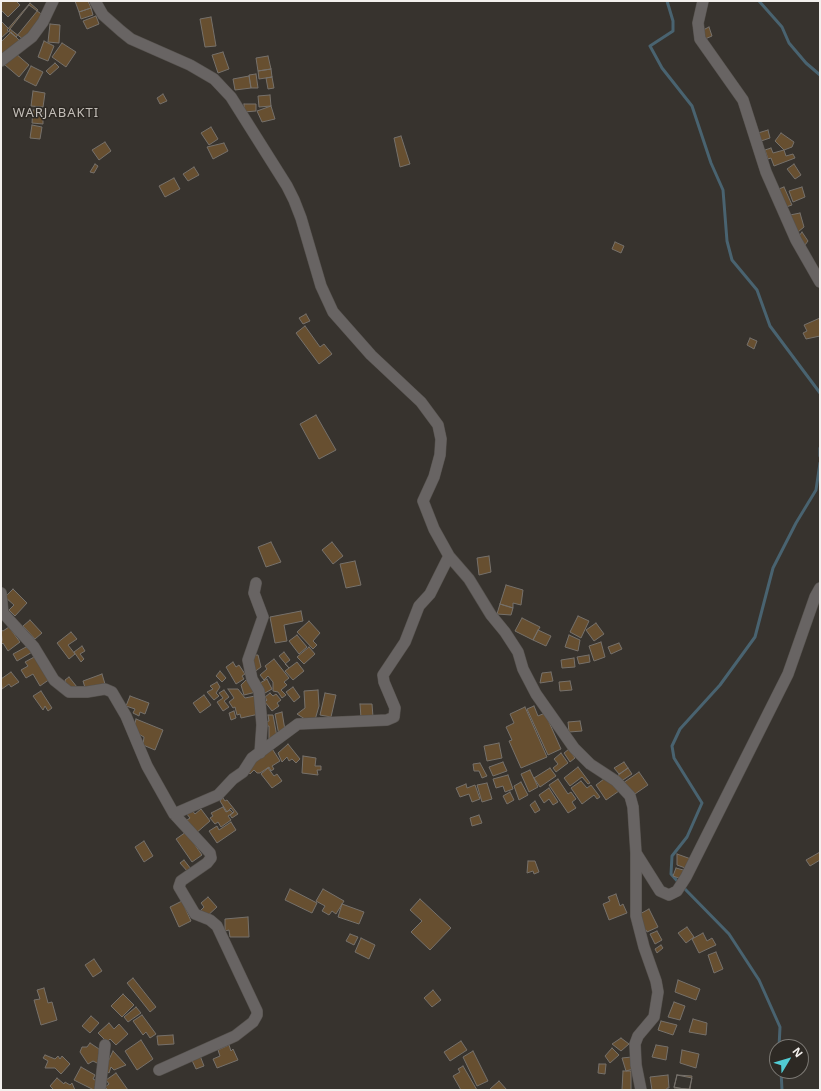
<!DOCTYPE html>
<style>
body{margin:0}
#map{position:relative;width:821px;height:1091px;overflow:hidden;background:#37332e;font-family:"Noto Sans",sans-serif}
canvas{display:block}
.frame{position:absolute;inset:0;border:2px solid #f3f0ed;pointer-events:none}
.north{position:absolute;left:769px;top:1039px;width:40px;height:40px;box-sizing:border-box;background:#2d2924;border:1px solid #7c7974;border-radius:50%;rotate:52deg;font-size:11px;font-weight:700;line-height:16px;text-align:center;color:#f3f0ed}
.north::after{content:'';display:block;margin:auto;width:14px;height:18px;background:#51ccd4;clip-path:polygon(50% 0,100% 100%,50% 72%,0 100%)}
</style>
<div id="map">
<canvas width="821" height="1091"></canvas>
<div class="frame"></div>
<div class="north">N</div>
</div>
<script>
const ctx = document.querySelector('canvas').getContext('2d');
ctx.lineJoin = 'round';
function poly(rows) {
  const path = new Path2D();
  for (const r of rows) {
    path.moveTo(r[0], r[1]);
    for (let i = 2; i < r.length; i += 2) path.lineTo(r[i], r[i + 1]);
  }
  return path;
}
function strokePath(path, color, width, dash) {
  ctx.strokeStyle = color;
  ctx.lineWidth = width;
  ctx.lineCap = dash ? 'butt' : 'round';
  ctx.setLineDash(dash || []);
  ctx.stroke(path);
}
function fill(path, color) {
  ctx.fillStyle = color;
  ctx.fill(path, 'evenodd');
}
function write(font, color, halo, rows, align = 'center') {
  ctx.font = font + ' "Noto Sans",sans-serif';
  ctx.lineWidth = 3;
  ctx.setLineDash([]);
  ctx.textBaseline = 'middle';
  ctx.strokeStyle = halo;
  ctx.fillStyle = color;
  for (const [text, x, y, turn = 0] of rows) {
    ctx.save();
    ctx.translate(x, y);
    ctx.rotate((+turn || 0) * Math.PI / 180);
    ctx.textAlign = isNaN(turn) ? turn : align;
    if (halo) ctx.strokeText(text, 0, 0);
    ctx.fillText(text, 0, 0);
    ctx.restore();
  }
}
strokePath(poly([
 [667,1,673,21,673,31,650,46,662,68,692,106,711,163,723,190,727,241,732,260,757,290,770,326,820,393],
 [759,1,782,27,789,43,806,63,820,75],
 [820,448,820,456],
 [679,883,671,874,672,856,687,837,702,803,674,758,672,746,680,729,720,685,755,637,773,568,796,523,816,490,820,463],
 [683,887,729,934,759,980,780,1027,779,1047],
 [781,1071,782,1090]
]), '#496370', 3);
const building = poly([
 [3,1,16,1,20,5,8,17,1,10,1,3,3,1],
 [75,1,88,1,91,8,79,12,75,1],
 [30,3,38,10,16,37,7,30,30,3],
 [29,5,44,16,24,40,10,29,29,5],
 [91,8,93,15,81,19,79,12,91,8],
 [96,16,99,24,87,29,83,21,96,16],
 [211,17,216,46,205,47,200,19,211,17],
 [1,21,10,30,1,38,1,21],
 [50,24,60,25,59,43,48,42,50,24],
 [709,27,712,36,705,39,701,31,709,27],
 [11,32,19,40,1,60,1,42,11,32],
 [44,41,54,46,48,61,38,57,44,41],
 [62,43,76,52,66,67,52,57,62,43],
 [223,52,229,69,218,73,212,55,223,52],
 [15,53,29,65,19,77,5,65,15,53],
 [268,56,271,69,258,71,256,58,268,56],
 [55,63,59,67,50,75,46,71,55,63],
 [31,66,43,72,36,86,24,80,31,66],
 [271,69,272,77,259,79,258,71,271,69],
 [256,74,258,88,251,88,249,75,256,74],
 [249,76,251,88,235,90,233,79,249,76],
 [272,77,274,88,268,89,266,78,272,77],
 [33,91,45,93,43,107,31,106,33,91],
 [163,94,167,101,160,104,157,98,163,94],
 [270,95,271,106,259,107,258,96,270,95],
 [244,104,256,104,256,111,244,112,244,104],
 [271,106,275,119,262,122,257,111,271,106],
 [33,110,43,110,43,124,32,123,33,110],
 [32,125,42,127,40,139,30,138,32,125],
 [211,127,218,139,209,145,201,133,211,127],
 [768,130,770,138,761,141,758,133,768,130],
 [781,133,794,142,792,147,784,150,775,141,781,133],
 [401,136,410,164,400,167,394,138,401,136],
 [105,142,111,151,99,160,92,150,105,142],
 [224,143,228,151,213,159,207,147,224,143],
 [771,148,773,153,784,150,786,156,793,154,795,158,774,166,771,158,768,159,765,150,771,148],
 [95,164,98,166,94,173,90,172,95,164],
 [794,164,801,175,795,179,787,169,794,164],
 [194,167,199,175,188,181,183,174,194,167],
 [174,178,180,189,165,197,159,186,174,178],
 [784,187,792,205,783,208,776,190,784,187],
 [802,187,805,197,793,202,789,191,802,187],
 [800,213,804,227,798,232,790,215,800,213],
 [802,232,808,241,805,245,799,236,802,232],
 [615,242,624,246,621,253,612,249,615,242],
 [306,314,310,321,303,324,299,318,306,314],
 [820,318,820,336,806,339,803,333,807,331,804,325,820,318],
 [305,326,320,347,324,344,332,354,319,364,296,333,305,326],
 [750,338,757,341,754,349,747,345,750,338],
 [316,415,336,450,319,459,300,424,316,415],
 [271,542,281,562,266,567,258,547,271,542],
 [332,542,343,556,333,564,322,550,332,542],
 [489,556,491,572,479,575,477,558,489,556],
 [355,561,361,585,346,588,340,564,355,561],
 [506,585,523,590,521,605,513,603,513,608,500,604,506,585],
 [13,589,27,603,15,616,9,610,14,605,5,597,13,589],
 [500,604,513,608,511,615,497,614,500,604],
 [301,611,303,621,284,625,287,641,275,643,270,617,301,611],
 [578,616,589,621,581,638,570,632,578,616],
 [522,618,540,627,533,640,515,631,522,618],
 [30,620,42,633,35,639,23,626,30,620],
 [309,621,320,633,313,641,317,645,313,649,297,632,309,621],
 [596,623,604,634,594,641,586,630,596,623],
 [9,627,20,642,8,651,3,643,1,645,2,640,1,630,3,631,9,627],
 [538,630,551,636,546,646,533,640,538,630],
 [71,632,77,639,68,645,75,654,69,659,57,643,71,632],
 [297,635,307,647,299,654,289,641,297,635],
 [569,635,580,640,578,651,565,647,569,635],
 [601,642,605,657,594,661,589,646,601,642],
 [619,643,622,649,611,654,608,647,619,643],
 [82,646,85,651,80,654,84,659,81,662,74,652,82,646],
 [26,647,34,651,17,661,13,654,26,647],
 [309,647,315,654,304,664,297,657,309,647],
 [284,652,290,660,285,664,289,668,297,662,304,671,293,680,285,671,289,668,279,656,284,652],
 [252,655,258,655,261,667,253,673,252,655],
 [589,655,590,662,579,664,577,657,589,655],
 [36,656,50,679,40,686,33,674,26,678,21,670,28,666,25,662,36,656],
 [574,658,575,667,562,668,561,660,574,658],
 [274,659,289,678,284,682,287,685,281,690,286,695,282,698,278,692,273,691,273,682,268,676,264,680,260,675,267,669,265,666,274,659],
 [233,662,236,667,239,665,245,674,242,676,244,679,236,684,226,667,233,662],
 [220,671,226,678,222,682,216,676,220,671],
 [11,672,19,682,11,687,9,684,2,689,1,679,11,672],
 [551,672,553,681,540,683,542,673,551,672],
 [102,674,105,684,86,691,83,681,102,674],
 [69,677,77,687,68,690,65,680,69,677],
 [248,678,256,692,244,695,241,685,248,678],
 [267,679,272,689,265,693,260,683,267,679],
 [570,681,572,690,560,691,559,682,570,681],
 [217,682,220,687,216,693,219,696,214,700,207,692,213,689,210,686,217,682],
 [293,687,300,697,294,702,286,692,293,687],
 [228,689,238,689,245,698,255,696,259,714,241,718,240,714,237,715,235,707,233,708,229,702,234,698,228,689],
 [224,690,229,697,224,701,229,707,223,711,217,702,223,698,219,693,224,690],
 [318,690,319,706,315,720,308,721,297,714,305,708,304,691,318,690],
 [41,691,52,708,48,711,45,706,43,710,33,696,41,691],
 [270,693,273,696,276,694,281,700,277,703,279,706,272,711,265,702,267,700,265,697,270,693],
 [325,693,336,695,331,717,320,715,325,693],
 [204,695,211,705,200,713,193,703,204,695],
 [130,696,149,703,145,714,140,712,139,716,133,713,135,709,126,706,130,696],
 [360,704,372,704,373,717,361,718,360,704],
 [534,706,538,716,545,713,561,749,548,755,527,709,534,706],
 [525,707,547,757,521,768,509,741,512,740,506,727,514,723,510,714,525,707],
 [234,711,236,718,231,720,229,713,234,711],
 [282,712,285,730,279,735,275,714,282,712],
 [268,715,273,715,277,737,269,742,269,726,265,726,265,722,269,721,268,715],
 [136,719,163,730,155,750,143,745,144,737,133,731,136,719],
 [580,721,582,731,569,732,568,722,580,721],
 [499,743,502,758,487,761,484,746,499,743],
 [288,744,300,759,296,763,292,759,289,761,287,757,282,762,278,753,288,744],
 [271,747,280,761,272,766,274,769,271,771,269,767,260,773,257,773,254,770,250,774,246,769,271,747],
 [569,749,575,758,570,762,564,753,569,749],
 [561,753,568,763,556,772,553,768,558,764,554,759,561,753],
 [303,756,316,758,315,766,321,766,321,770,317,770,318,775,302,773,303,756],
 [503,762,507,771,493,776,489,767,503,762],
 [624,762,628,768,619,774,614,768,624,762],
 [480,763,487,776,482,778,479,771,474,771,473,764,480,763],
 [578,767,590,783,588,784,582,777,570,786,564,778,578,767],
 [268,768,274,776,277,774,282,781,272,788,261,774,268,768],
 [550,768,556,776,540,787,534,778,550,768],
 [628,768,632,774,623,780,617,776,628,768],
 [530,770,538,787,529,792,521,774,530,770],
 [639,772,648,785,632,796,623,783,639,772],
 [508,775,513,789,505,792,503,786,496,788,493,779,508,775],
 [608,776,619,791,606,800,596,785,608,776],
 [558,779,568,794,571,792,576,799,572,802,576,808,568,813,549,785,558,779],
 [581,781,587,788,591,785,600,797,597,799,594,795,582,804,571,788,581,781],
 [521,782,528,795,519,800,514,786,521,782],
 [487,783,492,799,482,802,477,785,487,783],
 [466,784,467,788,475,785,480,799,472,802,469,794,460,797,456,788,466,784],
 [549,788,558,802,553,805,549,799,544,803,539,795,549,788],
 [510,792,514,800,507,804,503,796,510,792],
 [223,798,225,801,227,800,238,814,232,818,230,815,234,812,231,808,227,812,220,801,223,798],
 [535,801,540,810,535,813,530,805,535,801],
 [223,807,226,812,230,810,233,813,228,816,231,820,221,827,218,822,215,824,210,818,213,816,211,813,223,807],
 [191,809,195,814,201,809,210,821,195,834,187,820,190,818,186,813,191,809],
 [479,815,482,823,472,826,470,818,479,815],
 [231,822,236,830,217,843,209,831,217,826,219,830,231,822],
 [186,832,202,855,192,862,176,839,186,832],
 [144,841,153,856,144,862,135,847,144,841],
 [820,852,820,860,810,866,806,860,820,852],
 [677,854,691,859,688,869,677,865,677,854],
 [184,860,191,869,188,872,180,863,184,860],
 [528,861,535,861,539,872,534,874,533,871,527,873,528,861],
 [676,868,687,871,684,880,673,876,676,868],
 [290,889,317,903,312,913,285,900,290,889],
 [323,889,344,901,336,914,332,911,329,915,322,911,325,906,316,901,323,889],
 [616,894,620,906,623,904,627,913,609,920,603,904,610,901,608,897,616,894],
 [208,897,217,907,205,918,200,911,204,907,201,903,208,897],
 [420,899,451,928,430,950,411,932,422,921,410,910,420,899],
 [182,901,191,921,179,927,170,907,182,901],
 [342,904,364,912,359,924,338,917,342,904],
 [649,909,658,927,647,932,646,930,643,931,638,915,649,909],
 [248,917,249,937,230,937,229,930,225,931,225,919,248,917],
 [687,927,694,937,686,943,678,933,687,927],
 [657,931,662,940,655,944,650,934,657,931],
 [703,933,707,941,712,938,716,945,699,953,692,939,703,933],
 [350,934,358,937,354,945,346,941,350,934],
 [361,938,375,945,369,959,355,952,361,938],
 [661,945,663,948,657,953,655,949,661,945],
 [716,952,723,969,714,973,708,955,716,952],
 [94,959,102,971,93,977,85,965,94,959],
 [133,978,156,1007,150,1012,127,983,133,978],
 [678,980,700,989,696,1000,675,992,678,980],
 [44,988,48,1003,52,1002,57,1020,41,1025,34,1000,40,999,37,990,44,988],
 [433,990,441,1000,432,1007,424,998,433,990],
 [123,994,134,1005,122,1017,111,1006,123,994],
 [674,1002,685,1006,680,1020,668,1017,674,1002],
 [136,1007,141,1013,128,1022,124,1017,136,1007],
 [142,1015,156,1034,150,1038,146,1032,143,1035,133,1021,142,1015],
 [91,1016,99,1023,90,1033,82,1026,91,1016],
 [693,1019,707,1023,706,1035,689,1032,693,1019],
 [661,1021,677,1025,673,1035,658,1030,661,1021],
 [109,1023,114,1029,119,1024,128,1034,116,1045,110,1039,107,1042,98,1033,109,1023],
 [173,1035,174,1044,158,1045,157,1036,173,1035],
 [621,1038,629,1044,621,1051,612,1044,621,1038],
 [141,1040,153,1059,137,1070,125,1051,141,1040],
 [461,1041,467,1050,450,1061,444,1052,461,1041],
 [90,1043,99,1049,99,1064,93,1061,88,1064,80,1052,82,1047,87,1047,90,1043],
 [229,1045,231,1051,233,1049,238,1060,217,1068,213,1059,220,1056,218,1050,229,1045],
 [656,1045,668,1047,666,1060,652,1057,656,1045],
 [612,1048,619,1055,610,1063,605,1056,612,1048],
 [682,1050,699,1054,696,1068,680,1063,682,1050],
 [113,1051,126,1065,114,1070,111,1067,109,1073,104,1070,113,1051],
 [473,1051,488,1081,477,1086,463,1057,473,1051],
 [199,1053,204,1066,196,1069,190,1056,199,1053],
 [45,1055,55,1059,58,1056,60,1059,62,1056,70,1064,61,1074,55,1068,45,1068,48,1061,43,1058,45,1055],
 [632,1057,633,1069,626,1071,622,1058,632,1057],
 [599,1064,606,1064,605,1074,598,1073,599,1064],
 [463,1066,477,1090,461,1090,453,1076,460,1072,458,1069,463,1066],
 [81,1067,95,1075,93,1079,99,1082,94,1090,74,1080,81,1067],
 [623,1071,631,1071,631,1090,622,1090,623,1071],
 [116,1073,128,1090,108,1090,105,1087,109,1084,106,1080,116,1073],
 [668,1075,669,1088,667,1088,667,1090,671,1090,652,1090,650,1077,668,1075],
 [677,1075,692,1076,690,1089,674,1088,677,1075],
 [677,1075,692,1078,689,1090,674,1087,677,1075],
 [57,1078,64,1084,65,1082,70,1085,72,1083,75,1090,54,1090,50,1086,57,1078],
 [499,1081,507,1090,491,1090,490,1089,499,1081]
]);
fill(building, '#674f30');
strokePath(building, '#76716b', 1);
const minor = poly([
 [95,1,103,15,121,31,131,39,190,65,214,79,231,97,287,186,294,200,301,218,321,286,333,312,371,355,421,402,438,425,441,439,440,455,434,477,423,501,434,529,449,556,469,579,491,615,505,632,518,652,523,669,536,694,574,748,590,764,616,781,630,796,633,807,636,853,636,916,644,947,656,981,658,992,654,1017,638,1036,635,1044,636,1065,641,1090],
 [703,1,698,23,700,39,743,100,766,172,796,240,820,282],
 [1,61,32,37,43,22,53,1],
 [256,583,254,593,263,617,248,660,252,679,259,691,262,725,260,753],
 [1,593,3,613,34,647,54,680,69,692,87,692,105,689,112,692,126,716,147,766,174,814,210,853,211,858,207,863,181,881,179,887,195,914,210,920,217,926,257,1011,257,1015,253,1022,235,1036,159,1070],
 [174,814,218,795,233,779,243,772,252,758,298,724,387,720,394,717,395,708,384,682,383,675,405,642,419,606,430,594,449,556],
 [636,853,660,891,669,895,677,891,686,877,788,674,815,597,820,588],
 [100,1090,105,1045]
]);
strokePath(minor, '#55514d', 12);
strokePath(minor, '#686463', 11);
ctx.letterSpacing = '1px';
write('13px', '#c2bdb7', '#2d2924', [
 ["WARJABAKTI",56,113]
]);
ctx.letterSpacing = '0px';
</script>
